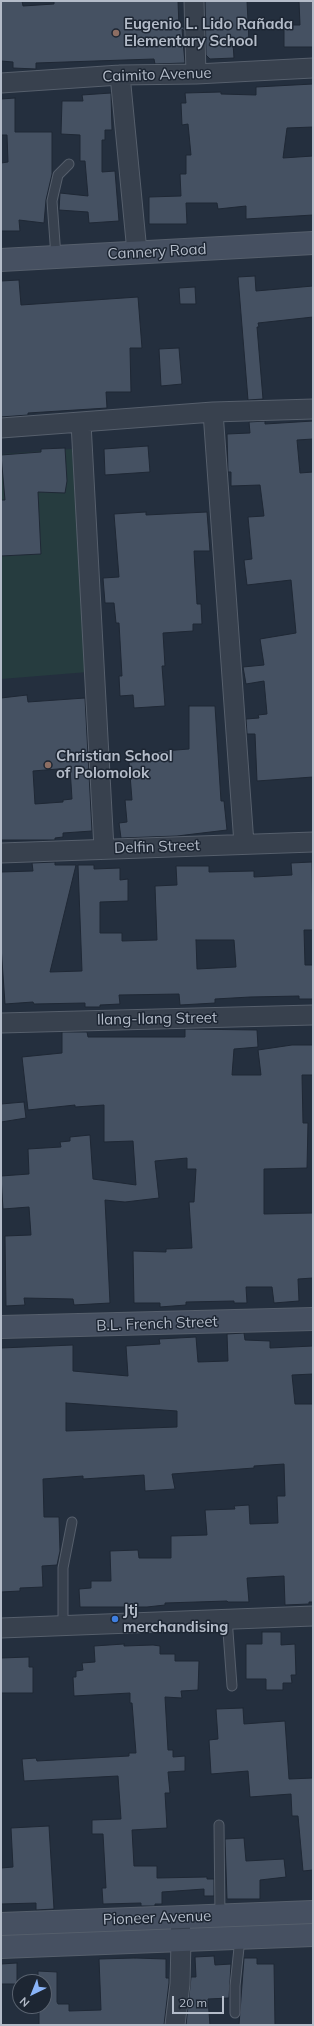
<!DOCTYPE html>
<meta charset="utf-8">
<style>
body{margin:0}
#map{position:relative;width:314px;height:2026px;overflow:hidden;background:#242f3e;font-family:Mulish,sans-serif}
canvas{display:block}
.frame{position:absolute;inset:0;border:2px solid #b4bcc9;pointer-events:none}
.north{position:absolute;left:12px;top:1974px;width:40px;height:40px;box-sizing:border-box;background:#1d2633;border:1px solid #59626f;border-radius:50%;rotate:223deg;font-size:11px;font-weight:700;line-height:16px;text-align:center;color:#b4bcc9}
.north::after{content:'';display:block;margin:auto;width:14px;height:18px;background:#8ab4f8;clip-path:polygon(50% 0,100% 100%,50% 72%,0 100%)}
.scale{position:absolute;left:172px;top:1996px;width:52px;height:18px;box-sizing:border-box;border:2px solid #b4bcc9;border-top:0;padding-left:5px;font-size:12px;line-height:14px;white-space:nowrap;color:#b4bcc9;-webkit-text-stroke:3px #1d2633;paint-order:stroke}
</style>
<div id="map">
<canvas width="314" height="2026"></canvas>
<div class="frame"></div>
<div class="north">N</div>
<div class="scale">20 m</div>
</div>
<script>
const ctx = document.querySelector('canvas').getContext('2d');
ctx.lineJoin = 'round';
function fill(path, color) {
  ctx.fillStyle = color;
  ctx.fill(path, 'evenodd');
}
function poly(rows) {
  const path = new Path2D();
  for (const r of rows) {
    path.moveTo(r[0], r[1]);
    for (let i = 2; i < r.length; i += 2) path.lineTo(r[i], r[i + 1]);
  }
  return path;
}
function strokePath(path, color, width, dash) {
  ctx.strokeStyle = color;
  ctx.lineWidth = width;
  ctx.lineCap = dash ? 'butt' : 'round';
  ctx.setLineDash(dash || []);
  ctx.stroke(path);
}
function write(font, color, halo, rows, align = 'center') {
  ctx.font = font + ' Mulish,sans-serif';
  ctx.lineWidth = 3;
  ctx.setLineDash([]);
  ctx.textBaseline = 'middle';
  ctx.strokeStyle = halo;
  ctx.fillStyle = color;
  for (const [text, x, y, turn = 0] of rows) {
    ctx.save();
    ctx.translate(x, y);
    ctx.rotate((+turn || 0) * Math.PI / 180);
    ctx.textAlign = isNaN(turn) ? turn : align;
    if (halo) ctx.strokeText(text, 0, 0);
    ctx.fillText(text, 0, 0);
    ctx.restore();
  }
}
fill(poly([
 [72,449,88,672,1,679,1,454]
]), '#263c3f');
const building = poly([
 [1,1,22,1,23,6,54,4,54,1,178,1,179,27,184,27,184,31,182,29,185,63,155,64,154,59,36,63,36,69,13,68,13,62,1,61,1,1],
 [205,1,247,1,249,42,233,43,234,58,210,59,206,55,205,1],
 [299,1,313,1,313,47,284,47,284,25,300,25,299,1],
 [313,84,313,127,287,128,283,158,313,156,313,215,246,219,246,206,218,209,217,203,186,203,187,224,149,224,149,197,181,196,180,174,186,174,186,155,191,155,188,124,182,125,181,103,186,103,185,93,221,92,221,94,256,95,256,87,313,84],
 [111,93,112,130,105,130,105,140,102,140,102,172,115,171,119,221,89,223,88,212,59,210,60,193,88,196,85,161,80,161,80,135,61,134,62,101,83,101,82,95,111,93],
 [15,98,15,132,52,132,52,174,46,200,44,223,19,220,20,231,1,231,1,163,8,162,7,135,1,135,1,99,15,98],
 [255,276,256,291,313,286,313,317,258,323,259,327,257,327,263,399,248,400,238,277,255,276],
 [19,280,21,305,138,297,142,348,130,348,131,392,106,392,107,408,28,413,28,415,1,417,1,281,19,280],
 [195,287,196,304,180,304,179,288,195,287],
 [179,348,182,384,161,386,159,349,179,348],
 [265,421,265,424,313,421,313,439,297,440,300,473,313,472,313,777,257,781,255,734,247,734,246,719,259,718,258,715,267,714,264,681,246,684,243,667,264,665,260,639,296,633,291,580,247,585,244,560,252,559,248,517,264,516,260,485,231,486,231,472,228,472,227,434,250,433,249,422,265,421],
 [148,446,150,472,105,475,104,449,148,446],
 [65,448,67,481,65,493,38,492,41,554,1,556,1,500,5,500,1,455,41,452,41,449,65,448],
 [146,512,146,515,207,512,210,551,194,551,197,604,201,604,202,624,193,624,193,631,163,633,165,666,162,666,165,706,134,708,133,695,120,696,119,676,122,676,119,623,116,623,114,603,105,603,103,578,119,577,114,514,146,512],
 [27,695,28,702,85,698,92,831,63,833,63,837,55,838,55,840,1,840,1,698,27,695],
 [70,768,72,799,63,800,63,802,35,804,33,771,70,768],
 [189,706,215,706,221,801,224,801,227,830,177,836,121,838,119,823,127,822,125,800,132,800,129,762,152,761,151,752,189,749,189,706],
 [55,862,55,865,76,865,50,972,82,971,78,865,94,865,94,869,120,868,120,880,128,879,128,901,100,902,100,933,122,933,122,941,157,940,155,886,177,885,176,866,209,866,209,872,254,871,254,877,292,875,291,863,312,862,313,930,304,930,305,965,313,965,313,999,299,999,299,996,250,997,215,999,215,1003,180,1005,179,994,119,995,120,1004,100,1005,100,1007,85,1007,85,1003,34,1004,33,1002,5,1004,1,946,1,872,33,871,32,863,55,862],
 [196,940,234,940,236,967,197,969,196,940],
 [185,1029,257,1030,258,1047,234,1049,232,1075,261,1075,258,1050,292,1045,313,1045,313,1075,302,1075,303,1123,308,1123,307,1168,264,1169,264,1214,313,1213,313,1278,298,1279,299,1301,274,1303,272,1287,246,1287,247,1303,234,1303,234,1301,186,1302,186,1305,160,1307,160,1303,134,1303,133,1251,166,1252,166,1249,192,1248,189,1202,194,1202,196,1169,187,1169,187,1158,155,1161,159,1198,125,1202,105,1200,110,1303,74,1305,73,1299,24,1298,25,1305,6,1306,5,1236,31,1235,29,1207,3,1209,1,1176,29,1174,28,1149,61,1147,60,1142,70,1141,70,1137,90,1135,93,1179,136,1185,133,1141,104,1142,104,1105,75,1107,75,1105,28,1110,22,1057,62,1053,62,1032,87,1032,88,1037,185,1037,185,1029],
 [24,1102,26,1118,1,1122,1,1104,24,1102],
 [244,1333,245,1340,270,1341,270,1348,313,1346,313,1374,292,1375,295,1404,313,1404,313,1602,309,1602,309,1604,285,1605,284,1576,247,1578,249,1602,228,1602,227,1601,165,1603,165,1605,147,1607,80,1607,79,1589,91,1588,91,1581,111,1581,110,1551,138,1550,139,1558,171,1558,171,1536,207,1535,205,1510,235,1509,234,1506,249,1505,250,1524,278,1523,277,1496,285,1496,284,1464,254,1466,254,1468,172,1474,175,1489,145,1491,144,1475,83,1479,83,1476,43,1479,44,1517,59,1517,60,1551,57,1565,42,1566,43,1587,20,1588,20,1591,1,1592,1,1348,73,1345,73,1371,128,1376,126,1346,160,1344,159,1339,196,1337,198,1362,228,1361,227,1334,244,1333],
 [66,1403,177,1411,177,1427,66,1431,66,1403],
 [262,1632,281,1632,281,1645,295,1644,296,1675,291,1675,292,1683,283,1683,283,1690,266,1690,266,1679,246,1679,246,1644,262,1644,262,1632],
 [124,1644,124,1646,153,1645,160,1646,160,1654,175,1654,175,1661,199,1661,198,1690,181,1691,182,1698,165,1697,168,1750,173,1750,173,1757,185,1756,185,1771,168,1772,170,1793,165,1793,167,1828,132,1830,134,1866,157,1866,157,1878,207,1877,207,1879,214,1879,214,1896,204,1896,204,1889,162,1892,162,1904,155,1904,155,1906,141,1906,141,1903,103,1904,102,1888,106,1888,103,1834,92,1834,92,1820,121,1819,118,1776,24,1781,22,1759,36,1758,37,1761,129,1756,129,1753,136,1753,132,1703,130,1703,130,1693,74,1696,73,1677,76,1677,76,1671,83,1670,82,1663,95,1662,94,1646,124,1644],
 [29,1657,29,1667,33,1667,33,1693,1,1693,1,1658,29,1657],
 [243,1708,244,1724,285,1721,289,1779,313,1778,313,1870,303,1871,298,1816,292,1816,291,1794,250,1797,248,1771,211,1774,209,1740,218,1739,216,1709,243,1708],
 [49,1826,54,1909,36,1910,36,1903,1,1904,1,1868,13,1867,11,1828,49,1826],
 [244,1838,246,1861,284,1859,286,1877,260,1880,260,1899,227,1899,225,1839,244,1838],
 [214,1956,215,1965,231,1964,229,1998,208,1999,210,2025,186,2025,191,1977,196,1977,195,1957,214,1956],
 [135,1958,166,1959,166,1978,169,1978,169,1983,164,2025,39,2025,39,2006,44,2006,44,1982,38,1982,38,1971,57,1972,57,2002,58,2004,69,2004,69,2011,101,2010,99,1959,135,1958],
 [244,1958,257,1958,257,1964,274,1964,275,2025,239,2025,244,1958],
 [17,1963,17,1984,1,1984,1,1964,17,1963]
]);
fill(building, '#455162');
strokePath(building, '#1f2835', 1);
const lane = poly([
 [56,257,52,201,58,175,69,164],
 [227,1618,232,1686],
 [63,1626,63,1568,72,1522],
 [219,1825,220,1915],
 [235,2013,235,1986,240,1938]
]);
const street = poly([
 [194,1,196,74],
 [120,75,137,252],
 [1,83,120,75,196,74,313,68],
 [213,412,244,844],
 [81,423,104,849],
 [1,428,213,412,313,409],
 [1,853,313,842],
 [1,1023,313,1015],
 [1,1628,313,1616],
 [175,2025,180,1984,181,1941,180,1917]
]);
const secondary = poly([
 [1,260,313,243],
 [1,1327,313,1319],
 [1,1924,313,1912],
 [1,1947,313,1935]
]);
strokePath(lane, '#565f6c', 11);
strokePath(street, '#565f6c', 21);
strokePath(secondary, '#565f6c', 24);
strokePath(lane, '#38414e', 9);
strokePath(street, '#38414e', 19);
strokePath(secondary, '#465061', 22);
for (const [x, y, r, color] of [
 [116,33,4,"#8d6e63"],
 [48,765,4,"#8d6e63"],
 [115,1619,4,"#3f7fe0"]
]) {
  const dot = new Path2D();
  dot.arc(x, y, r, 0, 2 * Math.PI);
  ctx.fillStyle = color;
  ctx.fill(dot);
  strokePath(dot, '#1d2633', 1.5);
}
write('bold 15px', '#b4bcc9', '#1d2633', [
 ["Eugenio L. Lido Rañada",124,24],
 ["Elementary School",124,41],
 ["Christian School",56,756],
 ["of Polomolok",56,773],
 ["Jtj",123,1610],
 ["merchandising",123,1627]
], 'left');
write('15px', '#b4bcc9', '#1d2633', [
 ["Caimito Avenue",157,75,-2],
 ["Cannery Road",157,252,-3],
 ["Delfin Street",157,847,-2],
 ["Ilang-Ilang Street",157,1019,-1],
 ["B.L. French Street",157,1324,-2],
 ["Pioneer Avenue",157,1918,-2]
]);
</script>
